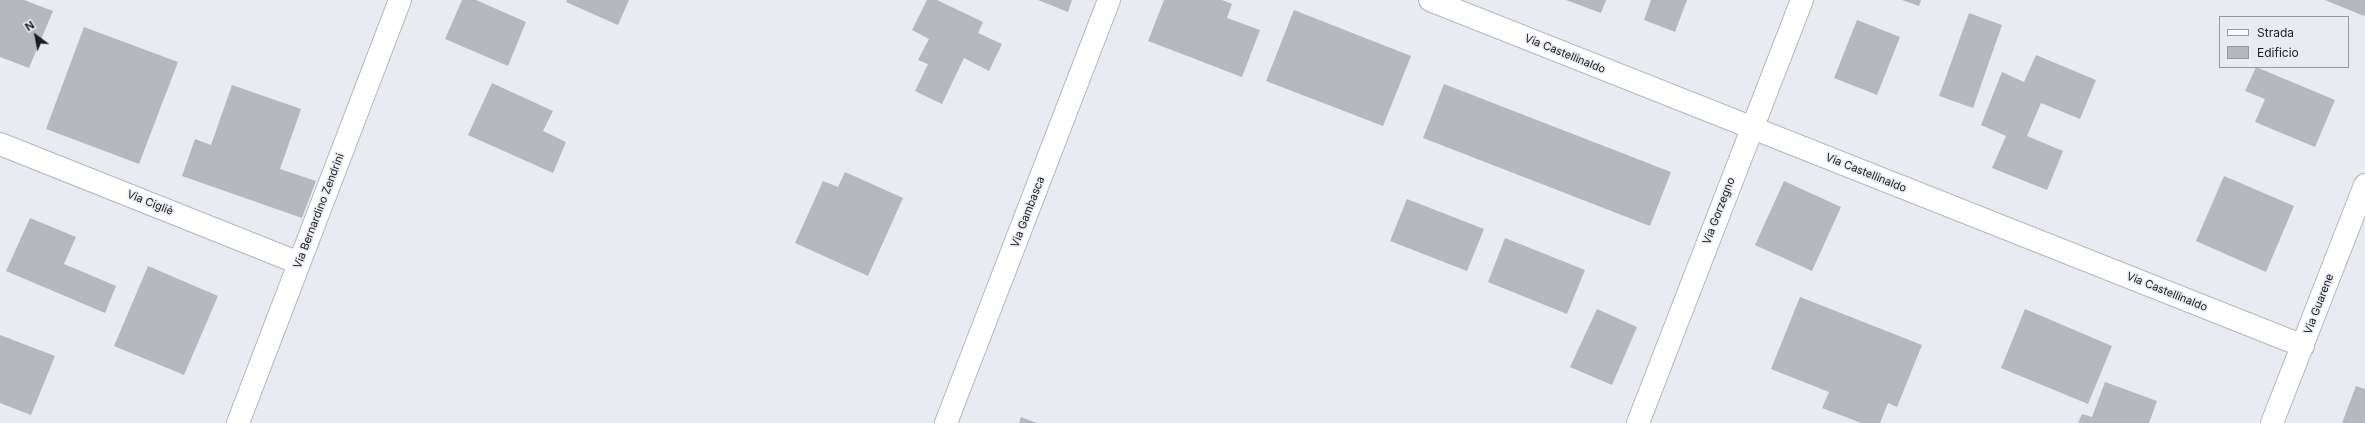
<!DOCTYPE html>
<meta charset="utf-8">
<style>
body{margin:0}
#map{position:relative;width:2365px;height:423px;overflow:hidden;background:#e9ebf3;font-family:Inter,sans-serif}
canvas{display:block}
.legend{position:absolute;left:2219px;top:16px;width:130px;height:52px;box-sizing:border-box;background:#e9ebf3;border:1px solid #97999f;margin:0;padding:5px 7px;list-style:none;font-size:12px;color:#1c1d20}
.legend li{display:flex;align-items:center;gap:8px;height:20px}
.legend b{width:20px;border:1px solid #97999f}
.north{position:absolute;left:16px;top:16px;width:40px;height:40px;-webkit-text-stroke:3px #e9ebf3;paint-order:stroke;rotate:328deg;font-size:11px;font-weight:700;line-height:16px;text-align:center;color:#1c1d20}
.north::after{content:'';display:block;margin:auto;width:14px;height:18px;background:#1c1d20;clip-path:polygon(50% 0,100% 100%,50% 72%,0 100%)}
</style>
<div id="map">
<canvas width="2365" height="423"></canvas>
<ul class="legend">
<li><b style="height:5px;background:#fff"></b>Strada</li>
<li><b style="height:11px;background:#b6b8c0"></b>Edificio</li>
</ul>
<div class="north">N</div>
</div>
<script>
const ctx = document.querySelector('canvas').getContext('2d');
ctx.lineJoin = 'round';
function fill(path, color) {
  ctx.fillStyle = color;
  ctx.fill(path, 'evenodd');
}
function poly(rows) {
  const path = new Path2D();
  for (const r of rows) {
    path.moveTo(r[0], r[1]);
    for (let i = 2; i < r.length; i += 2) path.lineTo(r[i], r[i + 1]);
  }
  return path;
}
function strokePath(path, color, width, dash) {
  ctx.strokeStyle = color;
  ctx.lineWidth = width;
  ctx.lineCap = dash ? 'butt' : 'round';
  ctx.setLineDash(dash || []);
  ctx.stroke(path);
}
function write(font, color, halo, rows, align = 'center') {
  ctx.font = font + ' Inter,sans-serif';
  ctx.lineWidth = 3;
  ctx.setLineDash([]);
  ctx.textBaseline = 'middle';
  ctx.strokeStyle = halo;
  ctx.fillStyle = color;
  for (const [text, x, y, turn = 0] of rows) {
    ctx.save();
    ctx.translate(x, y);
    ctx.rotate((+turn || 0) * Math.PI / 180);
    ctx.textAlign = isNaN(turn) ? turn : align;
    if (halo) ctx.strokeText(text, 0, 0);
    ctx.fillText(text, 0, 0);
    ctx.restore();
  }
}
fill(poly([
 [0,0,24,0,53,11,29,68,0,57],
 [462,0,476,0,526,22,508,66,445,39],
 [567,0,629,0,618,25,566,2],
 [927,0,937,0,983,22,978,33,1002,44,989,71,964,58,942,104,915,91,928,64,918,60,929,39,912,30],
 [1038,0,1072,0,1068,12],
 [1164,0,1222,0,1232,4,1227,18,1260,30,1242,77,1148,41],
 [1566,0,1606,0,1601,13],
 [1651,0,1687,0,1675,32,1644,20],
 [1902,0,1921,0,1919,6],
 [2325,0,2365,0,2365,14,2364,16],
 [1294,10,1411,56,1383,126,1266,81],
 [1969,13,2002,25,1973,108,1939,96],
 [1857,20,1900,37,1877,95,1834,78],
 [84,27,178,62,139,164,46,129],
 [2036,55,2096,80,2080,119,2041,103,2027,136,2063,151,2047,190,1992,168,2006,136,1981,125,2002,72,2024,82],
 [2256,67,2335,100,2315,147,2255,122,2265,99,2245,91],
 [492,83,553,111,543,131,566,142,553,173,468,135],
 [1444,84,1671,172,1650,226,1423,138],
 [232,85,301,109,280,169,316,181,302,218,182,176,195,139,211,145],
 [845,172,903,198,868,276,795,243,823,181,838,187],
 [2224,176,2294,206,2266,272,2196,241],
 [1784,181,1841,207,1812,271,1755,245],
 [1407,199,1484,229,1467,271,1390,241],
 [30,218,76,237,64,264,116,286,105,313,6,271],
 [1505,238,1585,270,1567,314,1488,282],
 [148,266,218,296,184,375,114,346],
 [1800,297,1922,345,1897,407,1888,403,1880,423,1861,423,1822,408,1829,392,1771,369],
 [1597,309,1637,327,1612,385,1570,367],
 [2025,309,2112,346,2088,404,2001,368],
 [0,335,55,356,31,415,0,403],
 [2105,382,2157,401,2149,423,2078,423,2082,414,2092,417],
 [2356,386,2365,389,2365,423,2342,423],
 [1021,417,1037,423,1019,423]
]), '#b6b8c0');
const minor = poly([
 [1430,0,2303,346],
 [0,144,299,263],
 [238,423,400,0],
 [946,423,1109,0],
 [1638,423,1802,0],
 [2272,423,2365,185]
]);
strokePath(minor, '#b4b6be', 24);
strokePath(minor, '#fff', 22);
write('11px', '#1c1d20', '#e9ebf3', [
 ["Via Castellinaldo",1565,54,22],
 ["Via Castellinaldo",1866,173,22],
 ["Via Cigliè",150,203,22],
 ["Via Bernardino Zendrini",319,211,-69],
 ["Via Gorzegno",1719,211,-69],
 ["Via Gambasca",1028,212,-69],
 ["Via Castellinaldo",2167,292,22],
 ["Via Guarene",2319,304,-69]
]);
</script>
